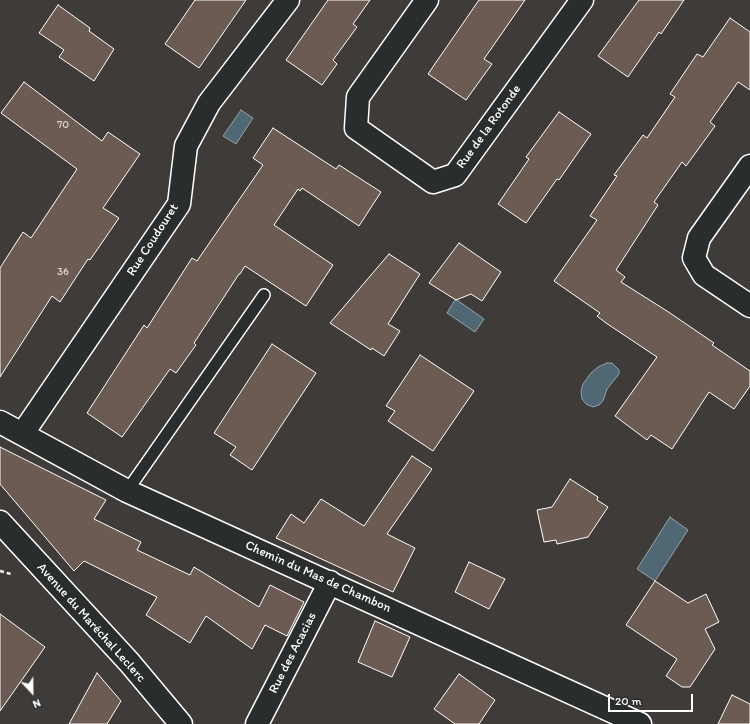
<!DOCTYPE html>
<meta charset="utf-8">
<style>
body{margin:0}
#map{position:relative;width:750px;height:724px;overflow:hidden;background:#3e3b39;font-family:Itim,sans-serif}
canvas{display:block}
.north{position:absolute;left:12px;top:672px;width:40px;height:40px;-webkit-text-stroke:3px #2a2d2e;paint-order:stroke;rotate:158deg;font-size:11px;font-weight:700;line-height:16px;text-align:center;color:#fff}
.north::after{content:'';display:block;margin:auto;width:14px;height:18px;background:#fff;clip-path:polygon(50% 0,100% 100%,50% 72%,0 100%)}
.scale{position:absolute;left:608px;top:694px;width:85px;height:18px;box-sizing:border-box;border:2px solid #fff;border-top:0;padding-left:5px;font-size:12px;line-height:14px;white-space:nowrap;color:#fff;-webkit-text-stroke:3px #2a2d2e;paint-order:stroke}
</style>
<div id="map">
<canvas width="750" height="724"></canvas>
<div class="north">N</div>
<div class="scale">20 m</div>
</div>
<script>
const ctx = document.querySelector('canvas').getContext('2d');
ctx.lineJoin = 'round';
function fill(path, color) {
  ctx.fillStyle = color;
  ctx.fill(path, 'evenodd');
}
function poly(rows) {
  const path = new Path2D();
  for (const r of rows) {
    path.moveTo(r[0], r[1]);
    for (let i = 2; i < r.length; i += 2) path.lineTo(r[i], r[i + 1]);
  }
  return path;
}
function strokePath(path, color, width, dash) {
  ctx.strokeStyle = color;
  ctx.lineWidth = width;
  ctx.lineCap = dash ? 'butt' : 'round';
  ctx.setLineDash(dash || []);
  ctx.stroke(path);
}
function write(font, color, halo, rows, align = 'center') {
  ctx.font = font + ' Itim,sans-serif';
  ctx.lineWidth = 3;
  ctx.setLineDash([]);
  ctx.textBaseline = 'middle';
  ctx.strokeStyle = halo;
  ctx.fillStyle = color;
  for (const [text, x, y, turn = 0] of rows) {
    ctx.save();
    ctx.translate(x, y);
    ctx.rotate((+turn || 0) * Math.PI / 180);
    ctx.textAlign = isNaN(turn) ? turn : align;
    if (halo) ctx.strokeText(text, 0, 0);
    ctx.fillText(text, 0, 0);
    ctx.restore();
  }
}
const water = poly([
 [241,110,253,118,236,144,223,136,241,110],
 [455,300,457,300,484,319,475,332,447,313,455,300],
 [607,363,612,363,619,370,619,374,607,389,603,401,599,405,593,407,586,404,582,399,581,391,583,384,591,373,598,367,607,363],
 [670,517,688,530,655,581,637,569,670,517]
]);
fill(water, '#4f6874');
strokePath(water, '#95a4ac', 1);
const building = poly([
 [195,0,246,0,199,68,165,44,195,0],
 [328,0,370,0,353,24,357,27,333,60,337,64,322,85,286,60,328,0],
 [479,0,525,0,484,59,492,64,466,100,428,74,479,0],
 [639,0,684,0,661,34,659,32,628,77,598,56,639,0],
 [58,5,90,28,89,31,114,49,94,81,59,57,64,50,39,33,58,5],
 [730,18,750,32,750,90,738,82,710,122,715,126,686,166,682,162,654,202,658,205,616,270,625,277,621,282,667,311,714,343,712,345,750,371,750,386,734,409,709,392,672,449,651,435,647,440,615,416,657,357,606,323,597,316,600,313,554,281,597,220,590,216,617,176,614,175,643,135,647,138,675,97,670,94,697,54,703,57,730,18],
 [24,82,102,141,108,132,140,154,103,208,119,218,90,260,88,259,60,302,52,296,0,377,0,268,23,232,31,238,77,169,1,113,24,82],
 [559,112,591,134,559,180,557,179,526,223,498,204,529,159,526,157,559,112],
 [273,128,336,169,339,165,381,192,359,226,302,188,300,191,298,189,274,225,333,265,306,306,245,266,240,274,239,274,194,343,196,345,176,373,170,369,122,437,87,413,144,325,147,328,192,258,197,261,263,165,253,158,273,128],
 [459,243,501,272,482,301,471,294,456,300,429,283,459,243],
 [389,254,420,274,388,324,400,331,384,356,372,348,371,350,330,323,389,254],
 [272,344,316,373,252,470,230,455,236,447,214,433,272,344],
 [420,355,474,391,433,451,388,421,395,411,386,406,420,355],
 [0,447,106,500,94,519,141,542,137,550,190,575,194,567,259,607,270,585,304,602,287,636,265,625,252,649,206,616,190,643,146,615,157,597,84,561,74,571,0,484,0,447],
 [412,456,432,469,387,534,415,548,393,592,276,538,291,514,304,523,321,499,364,526,412,456],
 [570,479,598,497,597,500,608,507,588,537,557,544,556,540,544,542,537,510,552,507,570,479],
 [469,562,505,579,489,609,455,592,469,562],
 [655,581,688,603,706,594,719,622,705,629,715,649,690,687,682,687,666,676,677,659,626,625,655,581],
 [0,614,45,647,0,711,0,614],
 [375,621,410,637,392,677,358,662,375,621],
 [97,673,121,701,107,724,69,724,97,673],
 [459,674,495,700,479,724,455,724,434,709,459,674],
 [732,695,750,704,750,724,718,724,732,695]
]);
fill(building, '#6b5b52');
strokePath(building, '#fff', 1);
const lane = poly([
 [127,491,264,295]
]);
const street = poly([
 [427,0,358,97,356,128,433,182,455,175,582,0],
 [750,166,699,238,694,258,704,275,750,306],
 [0,422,127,491,640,724],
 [23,433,179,204,186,146,209,103,288,0],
 [257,724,330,582]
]);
const secondary = poly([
 [0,522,129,662,181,724]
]);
strokePath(lane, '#fff', 14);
strokePath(street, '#fff', 25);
strokePath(secondary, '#fff', 25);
strokePath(poly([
 [0,571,11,574]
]), '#fff', 2.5, [4, 3]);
strokePath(lane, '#2a2d2e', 11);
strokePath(street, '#2a2d2e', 22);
strokePath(secondary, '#2a2d2e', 22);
write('11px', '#dad6d4', null, [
 ["70",63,125],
 ["36",63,272]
]);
write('13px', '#fff', '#2a2d2e', [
 ["Rue de la Rotonde",489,127,-54],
 ["Rue Coudouret",153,240,-57],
 ["Chemin du Mas de Chambon",318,577,24],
 ["Avenue du Maréchal Leclerc",91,623,48],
 ["Rue des Acacias",293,653,-63]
]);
</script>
